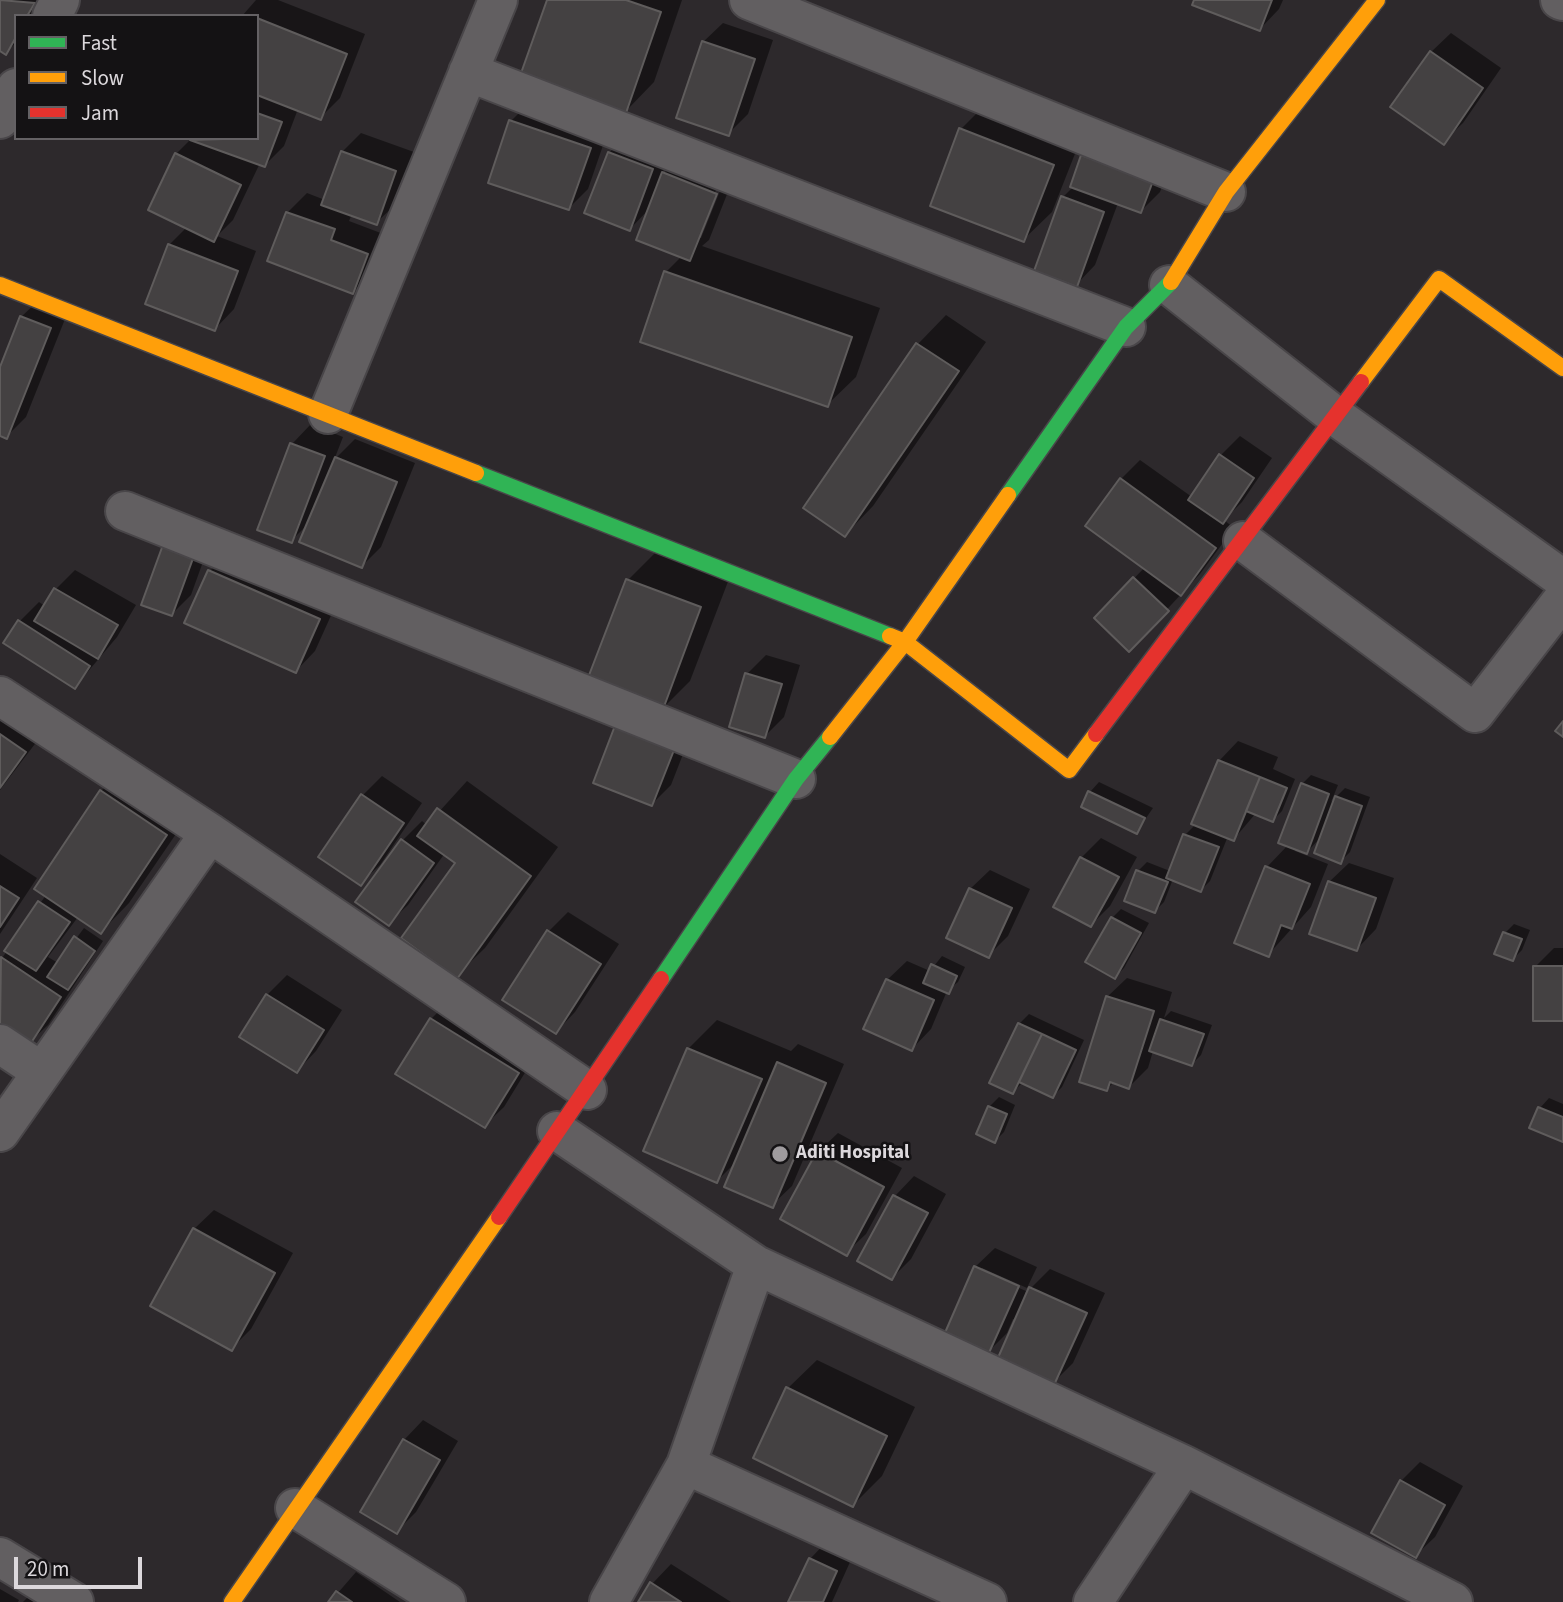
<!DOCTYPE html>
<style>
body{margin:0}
#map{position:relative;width:1563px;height:1602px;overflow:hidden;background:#2d292c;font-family:"Source Sans 3",sans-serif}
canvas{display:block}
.legend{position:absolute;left:14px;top:14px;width:245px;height:126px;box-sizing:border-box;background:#141214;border:2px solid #646164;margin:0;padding:9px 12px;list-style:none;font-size:21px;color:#dcd8dc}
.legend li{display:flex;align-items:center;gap:14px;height:35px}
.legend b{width:35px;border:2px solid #646164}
.scale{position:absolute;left:14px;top:1557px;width:128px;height:32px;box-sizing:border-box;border:4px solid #dcd8dc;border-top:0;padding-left:9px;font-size:21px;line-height:24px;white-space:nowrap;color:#dcd8dc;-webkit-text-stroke:5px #141214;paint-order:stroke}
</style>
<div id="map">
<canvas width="1563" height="1602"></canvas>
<ul class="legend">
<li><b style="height:9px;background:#30b455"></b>Fast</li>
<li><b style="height:9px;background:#ff9f0a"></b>Slow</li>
<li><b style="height:9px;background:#e5322d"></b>Jam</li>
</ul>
<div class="scale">20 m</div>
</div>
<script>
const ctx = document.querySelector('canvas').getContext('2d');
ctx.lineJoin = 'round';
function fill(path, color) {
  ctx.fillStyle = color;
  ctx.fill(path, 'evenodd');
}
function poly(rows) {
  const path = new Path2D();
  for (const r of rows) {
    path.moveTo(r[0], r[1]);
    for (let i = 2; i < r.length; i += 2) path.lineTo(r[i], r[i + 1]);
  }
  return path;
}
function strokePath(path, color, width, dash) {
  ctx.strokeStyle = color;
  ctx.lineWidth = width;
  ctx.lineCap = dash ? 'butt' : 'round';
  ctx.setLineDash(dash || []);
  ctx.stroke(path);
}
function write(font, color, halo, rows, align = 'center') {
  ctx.font = font + ' "Source Sans 3",sans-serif';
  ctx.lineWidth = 5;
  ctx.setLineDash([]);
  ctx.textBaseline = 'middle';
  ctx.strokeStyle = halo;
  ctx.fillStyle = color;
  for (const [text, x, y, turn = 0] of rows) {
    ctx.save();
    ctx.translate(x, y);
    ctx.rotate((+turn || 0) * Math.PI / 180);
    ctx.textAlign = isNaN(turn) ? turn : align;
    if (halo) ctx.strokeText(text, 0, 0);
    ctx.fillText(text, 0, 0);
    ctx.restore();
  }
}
fill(poly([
 [0,0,43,0,35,16,16,16,16,43,6,52,0,49],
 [256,0,278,0,365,34,340,98,320,118,298,109,284,146,265,165,260,163,233,220,217,236,256,251,234,309,215,329,169,245,187,227,176,154,192,138,257,138,257,16,242,16],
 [549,0,682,0,654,82,626,111],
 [1196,0,1283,0,1279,9,1260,29],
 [723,23,773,40,748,114,728,134,703,42],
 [1451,33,1501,68,1463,123,1443,142,1431,52],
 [990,100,1082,136,1052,212,1023,240,961,129],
 [530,102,609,128,588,189,569,208,511,121],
 [361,133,414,152,396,204,376,223,352,214,349,221,386,235,372,272,353,292,287,213,307,193,325,200,342,152],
 [628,133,671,149,662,175,683,154,735,174,709,240,702,246,880,308,856,377,827,405,666,272,682,256,650,208,630,229,609,153],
 [718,185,722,186,701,238,697,238],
 [1102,137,1171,162,1160,192,1141,211,1118,203,1095,265,1076,285,1063,197,1073,187,1083,156],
 [41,298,69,309,26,417,6,437,0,434,0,372,21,317],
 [946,315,986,342,873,506,845,535,805,508,918,344],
 [311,424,343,437,334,460,355,439,415,463,381,547,362,566,309,523,291,541,292,444],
 [1240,436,1272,458,1242,502,1224,520,1234,528,1200,574,1129,650,1096,618,1145,567,1121,479,1140,460,1192,497,1221,455],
 [213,534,191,595,172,614,143,604],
 [229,551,338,600,315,651,296,671,187,622,210,571],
 [657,551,729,579,690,681,659,712,694,726,671,785,652,804,618,724,588,682,628,580],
 [75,570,136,605,117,637,75,687,20,621,39,602,45,606,56,589],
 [766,655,800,665,784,717,765,736,747,674],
 [0,701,44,732,0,790],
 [1238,741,1278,757,1273,769,1295,779,1282,811,1273,820,1256,813,1234,839,1228,836,1210,881,1201,890,1173,879,1164,902,1155,911,1138,871,1147,862,1170,871,1185,835,1196,824,1219,761],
 [130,762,195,806,129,903,101,932,78,917,48,957,58,963,84,928,103,941,48,1025,28,1044,0,1060,0,961,46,895,101,791],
 [1311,775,1338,785,1331,802,1345,788,1370,797,1350,852,1340,862,1322,836,1307,852,1296,848,1295,851,1328,864,1311,907,1268,955,1237,942,1267,867,1288,845,1302,784],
 [382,776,422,803,380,865,360,884,363,795],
 [467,781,558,847,485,948,456,976,458,863,445,853,408,905,388,924,403,840,422,821,427,825],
 [1099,782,1153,808,1137,831,1083,806,1090,792],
 [1101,838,1137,857,1110,906,1091,925,1055,906,1081,858],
 [0,854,37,878,0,934],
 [1349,863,1394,878,1376,929,1357,949,1329,882],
 [990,870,1030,889,1008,936,989,955,970,889],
 [1121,909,1149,923,1124,968,1115,977,1112,918],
 [568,912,619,944,575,1012,556,1032,549,931],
 [1514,924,1530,930,1522,950,1513,959,1505,933],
 [1554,948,1563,948,1563,1019,1535,967],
 [942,956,965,967,958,982,947,991,931,1029,912,1049,887,980,907,961,930,971],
 [287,975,342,1010,316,1051,297,1071,241,1036,267,995],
 [1127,978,1172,992,1164,1018,1171,1011,1212,1025,1201,1055,1192,1064,1153,1051,1148,1068,1129,1087,1114,1082,1107,1089,1107,997],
 [450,1000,537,1053,504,1107,484,1126,431,1019],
 [1029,1014,1084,1040,1062,1087,1053,1096,1023,1082,1013,1092,992,1082,1019,1024],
 [717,1020,791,1051,798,1044,844,1064,792,1186,772,1205,737,1161,717,1181,646,1150,688,1049],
 [999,1097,1015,1105,1004,1132,995,1141,978,1134,989,1107],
 [1549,1098,1563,1104,1563,1140,1540,1108],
 [838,1133,902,1168,866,1234,846,1253,818,1152],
 [914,1176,946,1194,911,1259,892,1278,859,1260,895,1196],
 [214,1210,293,1253,251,1329,232,1348,194,1229],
 [995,1248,1037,1267,1027,1288,982,1268,982,1272,1026,1291,1025,1294,1050,1269,1105,1293,1073,1363,1053,1383,1016,1320,1013,1319,1007,1333,987,1353,975,1267],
 [817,1360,915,1407,882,1476,853,1505,788,1388],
 [423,1420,458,1441,416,1512,397,1531,404,1440],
 [1420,1462,1463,1486,1435,1537,1415,1556,1401,1481],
 [829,1539,855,1551,832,1602,789,1602,810,1559],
 [671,1564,731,1602,640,1602,652,1584],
 [356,1572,400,1602,330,1602],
 [45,1580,81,1602,23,1602],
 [0,1589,19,1600,18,1602,0,1602]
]), '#0007');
const building = poly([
 [0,0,35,3,27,16,16,16,16,37,6,55,0,51,0,0],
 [547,0,626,0,661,12,626,113,520,76,547,0],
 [1194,0,1272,0,1260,31,1192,5,1194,0],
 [257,18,347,54,321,120,257,95,257,18],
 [702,41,755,59,729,136,676,118,702,41],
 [1430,51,1483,88,1444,145,1390,107,1430,51],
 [257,113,282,122,265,167,190,140,257,138,257,113],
 [509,120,591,148,569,210,488,183,509,120],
 [959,128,1054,165,1024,242,930,206,959,128],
 [341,151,396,171,377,225,321,205,341,151],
 [608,152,653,169,630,231,584,213,608,152],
 [175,153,241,185,214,242,148,210,175,153],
 [1081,155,1153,181,1141,213,1070,187,1081,155],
 [662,172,717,194,690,261,636,240,662,172],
 [1061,196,1104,212,1077,287,1034,271,1061,196],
 [286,212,335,229,331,240,368,254,353,294,267,261,286,212],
 [168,244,238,271,215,331,145,304,168,244],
 [664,271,852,337,828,407,640,342,664,271],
 [20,316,51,328,7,439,0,436,0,367,20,316],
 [916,343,959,371,845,537,803,508,916,343],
 [290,443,325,456,292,543,257,530,290,443],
 [1219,454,1254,478,1223,524,1188,500,1219,454],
 [335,457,397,482,362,568,299,542,335,457],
 [1120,478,1216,548,1181,596,1085,526,1120,478],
 [164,542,195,553,172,616,141,605,164,542],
 [208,570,320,619,296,673,184,623,208,570],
 [1133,577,1169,611,1129,652,1094,618,1133,577],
 [626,579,701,607,662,712,586,683,626,579],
 [54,588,118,625,98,659,34,621,54,588],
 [18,620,90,666,75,689,3,643,18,620],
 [745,673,782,684,765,738,729,727,745,673],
 [1563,721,1563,737,1555,731,1563,721],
 [616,723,676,745,652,806,593,783,616,723],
 [0,734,26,752,0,788,0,734],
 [1218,760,1260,777,1234,841,1191,824,1218,760],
 [1260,777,1287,788,1273,822,1246,811,1260,777],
 [1301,783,1329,794,1307,854,1278,843,1301,783],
 [100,790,167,835,101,934,34,889,100,790],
 [1088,791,1145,818,1137,834,1081,807,1088,791],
 [361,794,404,823,361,886,318,857,361,794],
 [1335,796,1362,806,1341,864,1314,853,1335,796],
 [437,808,531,876,457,979,401,938,455,863,417,836,437,808],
 [1183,834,1219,847,1201,892,1166,878,1183,834],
 [401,839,434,863,389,926,355,902,401,839],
 [1080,857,1119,877,1091,927,1053,907,1080,857],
 [1265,866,1310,884,1292,929,1281,925,1269,957,1234,943,1265,866],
 [1136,870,1168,882,1155,913,1124,901,1136,870],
 [1328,881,1376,898,1357,951,1309,934,1328,881],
 [0,886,19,898,0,927,0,886],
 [969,888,1012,908,989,958,946,938,969,888],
 [38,901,70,922,36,971,4,951,38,901],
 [1111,917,1141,933,1115,979,1085,962,1111,917],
 [547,930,601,964,556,1034,502,1000,547,930],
 [1503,932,1522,939,1513,961,1494,954,1503,932],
 [74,936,95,951,68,990,47,977,74,936],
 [1,957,61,997,29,1046,0,1028,1,957],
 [931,964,957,976,949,994,923,983,931,964],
 [1533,966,1563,966,1563,1021,1533,1021,1533,966],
 [886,979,934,1000,912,1051,863,1029,886,979],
 [266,994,324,1030,297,1073,239,1037,266,994],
 [1106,996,1154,1011,1129,1089,1110,1082,1107,1091,1079,1082,1106,996],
 [430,1018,519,1073,485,1128,395,1074,430,1018],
 [1160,1019,1204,1034,1192,1066,1149,1051,1160,1019],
 [1018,1023,1042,1034,1013,1094,989,1083,1018,1023],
 [1042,1034,1076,1050,1053,1098,1019,1082,1042,1034],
 [687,1048,762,1079,717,1183,643,1151,687,1048],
 [777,1062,826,1083,773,1208,724,1187,777,1062],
 [988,1106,1007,1114,995,1143,976,1134,988,1106],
 [1538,1107,1563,1117,1563,1142,1529,1128,1538,1107],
 [817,1151,884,1187,847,1256,780,1219,817,1151],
 [893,1195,928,1213,892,1280,857,1261,893,1195],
 [193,1228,275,1273,232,1351,150,1306,193,1228],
 [974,1266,1019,1286,988,1355,944,1335,974,1266],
 [1029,1287,1087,1313,1054,1385,997,1360,1029,1287],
 [786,1387,887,1436,853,1507,753,1458,786,1387],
 [403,1439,440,1460,397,1534,360,1512,403,1439],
 [1400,1480,1445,1505,1416,1558,1371,1533,1400,1480],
 [809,1558,837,1571,823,1602,788,1602,809,1558],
 [650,1582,681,1602,638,1602,650,1582],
 [336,1591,352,1602,328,1602,336,1591]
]);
fill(building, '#444142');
strokePath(building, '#5f5c5c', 2);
const street = poly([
 [749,0,1226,192],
 [1560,0,1563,1],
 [52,16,60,0],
 [468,72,1126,327],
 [0,119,16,88],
 [1169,285,1338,418,1563,579],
 [328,414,498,0],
 [125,511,796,779],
 [1243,541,1475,713,1563,599],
 [0,696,210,833,587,1090],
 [0,1044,42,1072],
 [557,1131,756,1265,1184,1465,1453,1602],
 [0,1132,210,833],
 [686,1465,756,1265],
 [295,1508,446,1602],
 [0,1557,74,1602],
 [609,1602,686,1465,987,1602],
 [1093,1602,1184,1465]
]);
const fast = poly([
 [476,473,890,636],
 [1008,495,1126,327,1171,282],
 [661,979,796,779,830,737]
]);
const slow = poly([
 [1171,282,1226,192,1377,0],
 [0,285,476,473],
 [1361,382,1439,279,1563,368],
 [890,636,905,642,1069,770,1096,734],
 [830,737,905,642,1008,495],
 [232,1602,499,1217]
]);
const jam = poly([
 [1096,734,1361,382],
 [499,1217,661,979]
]);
strokePath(street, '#494649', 42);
strokePath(fast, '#494649', 19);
strokePath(slow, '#494649', 19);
strokePath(jam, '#494649', 19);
strokePath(street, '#625f61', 38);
strokePath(fast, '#30b455', 16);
strokePath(slow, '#ff9f0a', 16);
strokePath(jam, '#e5322d', 16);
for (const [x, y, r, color] of [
 [780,1154,9,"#9f9b9e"]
]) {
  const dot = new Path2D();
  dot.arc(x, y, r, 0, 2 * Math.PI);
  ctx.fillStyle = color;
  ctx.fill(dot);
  strokePath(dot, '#141214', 2.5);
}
write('bold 19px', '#dcd8dc', '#141214', [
 ["Aditi Hospital",796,1154]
], 'left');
</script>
